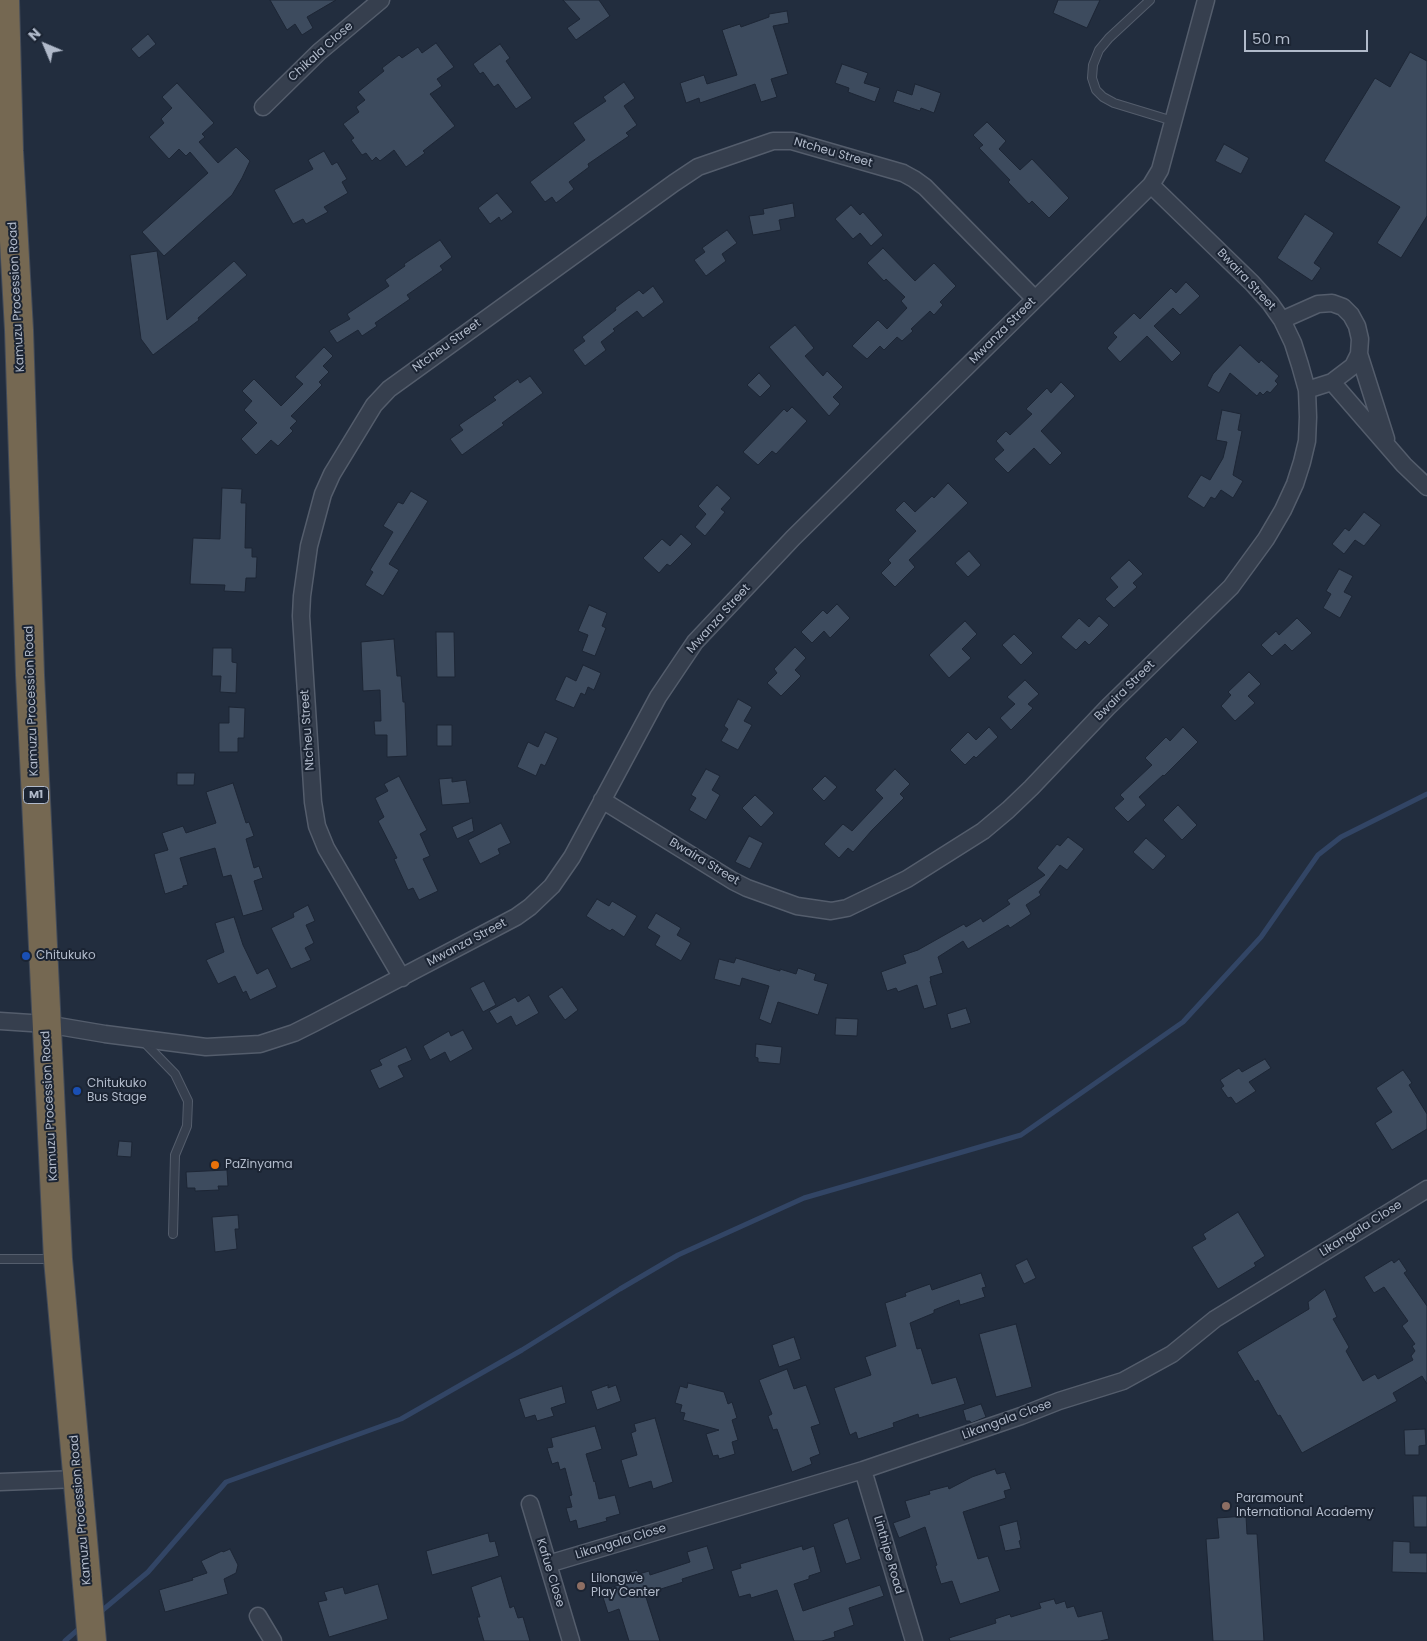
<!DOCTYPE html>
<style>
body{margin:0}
#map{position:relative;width:1427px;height:1641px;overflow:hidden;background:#222d3e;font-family:Poppins,sans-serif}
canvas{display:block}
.north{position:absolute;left:20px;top:20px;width:50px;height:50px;-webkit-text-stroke:4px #1b2433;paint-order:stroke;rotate:315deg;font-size:14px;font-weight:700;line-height:20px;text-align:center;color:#b1baca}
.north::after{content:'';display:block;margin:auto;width:18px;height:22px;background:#b1baca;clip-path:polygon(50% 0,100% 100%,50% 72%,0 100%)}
.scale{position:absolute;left:1244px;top:30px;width:124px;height:22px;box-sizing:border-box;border:2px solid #b1baca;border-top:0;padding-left:6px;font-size:15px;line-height:18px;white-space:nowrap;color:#b1baca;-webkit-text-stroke:4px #1b2433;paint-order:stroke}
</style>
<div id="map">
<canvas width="1427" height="1641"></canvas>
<div class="north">N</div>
<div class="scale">50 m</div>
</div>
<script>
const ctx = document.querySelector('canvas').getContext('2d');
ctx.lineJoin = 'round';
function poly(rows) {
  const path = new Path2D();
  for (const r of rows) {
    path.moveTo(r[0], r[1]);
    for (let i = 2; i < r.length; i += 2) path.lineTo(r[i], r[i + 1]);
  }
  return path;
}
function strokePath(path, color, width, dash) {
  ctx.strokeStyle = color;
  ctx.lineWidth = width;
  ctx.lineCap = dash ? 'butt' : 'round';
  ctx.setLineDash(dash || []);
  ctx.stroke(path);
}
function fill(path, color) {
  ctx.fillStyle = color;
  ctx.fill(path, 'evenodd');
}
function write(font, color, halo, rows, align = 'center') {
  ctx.font = font + ' Poppins,sans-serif';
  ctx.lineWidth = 4;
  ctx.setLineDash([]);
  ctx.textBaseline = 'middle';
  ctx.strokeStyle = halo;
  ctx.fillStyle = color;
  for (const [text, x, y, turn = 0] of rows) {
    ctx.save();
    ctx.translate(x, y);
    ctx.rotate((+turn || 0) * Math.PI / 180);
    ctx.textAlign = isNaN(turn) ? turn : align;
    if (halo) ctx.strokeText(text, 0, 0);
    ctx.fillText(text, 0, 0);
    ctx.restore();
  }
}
strokePath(poly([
 [98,1614,148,1572,226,1482,401,1419,522,1350,620,1289,678,1255,804,1198,1021,1135,1183,1022,1261,937,1318,855,1341,837,1427,794],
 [65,1641,81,1627]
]), '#324565', 5);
const building = poly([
 [270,0,336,0,307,17,313,28,302,35,295,24,287,30,270,0],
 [563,0,599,0,610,16,576,40,567,28,580,19,563,0],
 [1058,0,1100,0,1087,28,1053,13,1058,0],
 [787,11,789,23,773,26,788,74,771,79,777,97,761,102,755,84,700,103,699,98,686,103,680,83,704,75,707,84,737,75,722,30,740,24,741,27,769,17,769,14,787,11],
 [148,34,156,44,139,58,131,49,148,34],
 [436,43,454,67,437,79,442,86,430,94,455,126,423,151,425,153,406,167,394,150,380,161,376,157,372,161,366,153,362,155,351,140,354,138,343,124,359,112,356,107,365,100,358,92,384,71,382,68,399,55,402,58,418,47,422,53,436,43],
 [500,44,510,58,506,61,532,98,516,109,498,84,494,87,483,72,480,74,473,64,500,44],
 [1410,52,1427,61,1427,216,1401,258,1377,243,1400,207,1324,161,1375,78,1390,87,1410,52],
 [842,64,868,73,864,83,880,88,875,102,848,92,849,88,835,83,842,64],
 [624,82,635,98,624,106,637,125,626,133,629,136,588,164,589,167,569,182,574,189,556,203,552,197,545,202,530,182,585,140,573,123,606,101,603,97,624,82],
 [177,83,214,123,202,134,205,137,199,142,218,163,236,147,250,161,242,178,232,195,164,256,142,232,208,173,190,152,186,156,179,149,169,159,149,137,164,123,161,119,172,108,162,97,177,83],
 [915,84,941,93,934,113,921,108,920,111,893,102,897,90,912,95,915,84],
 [987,122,1006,141,999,149,1020,170,1032,159,1069,198,1049,218,1032,201,1029,204,1008,182,1010,180,979,148,983,145,973,135,987,122],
 [1224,144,1249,158,1241,174,1215,161,1224,144],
 [324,151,332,165,337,162,347,179,342,182,348,193,324,207,328,212,306,224,303,219,293,224,274,190,313,169,308,160,324,151],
 [497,193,513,212,501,221,499,217,490,224,478,208,497,193],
 [793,203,795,217,779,220,781,230,753,235,749,216,764,214,763,209,793,203],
 [851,205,860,215,863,212,883,235,871,246,860,233,853,239,835,219,851,205],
 [1305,214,1334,233,1314,263,1321,268,1312,281,1277,258,1305,214],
 [727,230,737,243,722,254,726,261,706,276,694,260,705,252,702,248,727,230],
 [440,240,452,257,440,266,443,270,407,295,410,299,375,323,377,326,362,336,358,330,337,343,329,331,350,319,347,314,389,286,385,280,405,266,404,264,440,240],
 [883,248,915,281,934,263,956,286,940,302,943,305,934,315,930,311,911,329,913,331,902,341,897,337,884,350,880,346,867,359,852,346,878,320,887,329,907,308,901,301,905,297,886,279,884,281,867,263,883,248],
 [157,251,167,320,234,261,247,275,198,318,199,320,153,355,141,339,130,255,157,251],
 [1186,282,1200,296,1180,315,1173,308,1154,326,1181,353,1172,362,1147,336,1120,362,1107,348,1117,337,1113,333,1134,313,1140,319,1171,288,1176,293,1186,282],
 [653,286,664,302,643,318,637,311,613,329,615,331,601,342,606,350,585,366,573,350,585,341,582,337,616,310,615,308,639,290,643,294,653,286],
 [795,325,814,348,805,356,823,376,827,371,843,387,833,397,840,404,829,416,769,347,795,325],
 [1240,345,1259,363,1261,360,1279,376,1275,381,1278,384,1270,393,1267,391,1263,395,1260,392,1257,396,1230,373,1219,393,1207,386,1213,374,1240,345],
 [324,347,333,356,323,366,329,372,319,382,322,385,291,416,297,421,290,428,293,431,278,446,271,440,256,455,241,439,257,423,244,410,252,401,242,391,254,379,281,406,303,384,295,377,324,347],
 [759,373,771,386,760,397,747,385,759,373],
 [530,376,543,393,502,423,504,425,462,455,450,439,463,430,459,425,496,400,493,397,518,379,520,383,530,376],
 [1061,382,1075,396,1041,431,1062,453,1050,465,1034,448,1008,473,994,459,1004,450,996,441,1006,431,1010,435,1032,414,1026,409,1047,388,1051,393,1061,382],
 [792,407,807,421,776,454,772,451,758,465,743,452,784,409,787,412,792,407],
 [1222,410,1241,414,1238,430,1242,431,1233,475,1243,481,1233,498,1221,490,1215,499,1211,497,1204,508,1187,497,1201,475,1210,480,1223,458,1227,442,1216,440,1222,410],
 [948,483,968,503,909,560,915,567,895,587,881,573,891,563,888,560,916,531,895,510,904,501,915,512,932,496,934,498,948,483],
 [717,485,731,498,721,509,725,512,705,536,695,527,706,514,698,506,717,485],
 [222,488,242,489,241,503,246,503,245,548,252,548,252,557,257,557,256,578,246,578,245,592,224,591,225,585,190,584,193,538,220,539,222,488],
 [411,491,428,501,389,564,399,570,383,596,365,585,373,572,370,570,393,532,383,526,398,502,403,504,411,491],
 [1364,512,1381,525,1364,546,1355,540,1344,554,1332,544,1345,528,1349,531,1364,512],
 [681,534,692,544,670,566,667,564,659,573,643,558,662,539,670,546,681,534],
 [969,551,981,565,968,577,955,563,969,551],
 [1129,560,1143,574,1133,583,1137,587,1114,608,1105,599,1118,587,1110,578,1129,560],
 [1339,569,1353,576,1344,592,1352,596,1340,618,1323,608,1331,594,1326,591,1339,569],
 [837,604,850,618,830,638,824,631,812,643,801,632,823,610,827,614,837,604],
 [589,605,607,613,602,626,606,628,595,656,582,651,588,635,578,631,589,605],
 [1099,616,1109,625,1089,645,1085,641,1076,650,1061,637,1079,618,1089,627,1099,616],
 [1297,618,1312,633,1292,651,1285,644,1272,656,1261,645,1276,631,1279,635,1297,618],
 [965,621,977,634,962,649,971,658,949,678,929,655,965,621],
 [436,632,454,632,455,677,437,677,436,632],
 [1014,634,1033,653,1021,665,1002,645,1014,634],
 [394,639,397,676,401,676,403,702,405,702,407,756,387,757,387,735,375,735,374,721,381,721,380,690,363,691,361,642,394,639],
 [795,647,806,658,795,670,801,676,781,696,767,683,777,673,774,669,795,647],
 [213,648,232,648,232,662,237,663,236,693,220,692,221,676,212,676,213,648],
 [583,665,601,673,594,690,588,687,585,695,581,693,574,708,555,700,566,676,576,681,583,665],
 [1249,672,1261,684,1248,696,1255,703,1235,721,1221,706,1231,695,1228,692,1249,672],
 [1025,680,1039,694,1028,704,1033,708,1011,730,1000,718,1015,704,1007,697,1025,680],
 [738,699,752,707,744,721,752,725,738,750,721,741,728,729,724,726,738,699],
 [229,707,245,708,244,738,238,738,238,752,219,752,219,723,229,723,229,707],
 [437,725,452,725,452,746,437,746,437,725],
 [989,727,998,737,976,758,974,756,965,765,950,750,968,732,976,740,989,727],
 [1183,727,1198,742,1164,776,1163,775,1139,797,1146,805,1128,822,1114,808,1124,799,1120,795,1152,765,1145,758,1166,737,1170,741,1183,727],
 [545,732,558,738,545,766,541,764,536,776,517,767,528,742,538,747,545,732],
 [706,769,720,776,712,790,720,795,706,820,689,810,696,798,691,795,706,769],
 [895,769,910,784,900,794,904,798,872,830,853,852,848,848,839,858,824,844,843,824,852,831,883,798,875,790,895,769],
 [177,773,195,773,194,785,177,785,177,773],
 [399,776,427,830,420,834,430,856,423,859,438,891,419,900,413,888,408,890,394,859,397,858,378,821,384,817,375,798,388,791,384,784,399,776],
 [825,776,837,787,824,801,812,789,825,776],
 [452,778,452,782,466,780,470,803,442,805,439,779,452,778],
 [233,783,246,823,249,822,254,836,246,839,254,868,259,866,263,878,254,881,263,910,243,916,231,875,223,877,215,848,180,858,188,885,183,886,183,888,165,894,154,854,168,850,162,833,183,826,186,833,216,823,206,792,233,783],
 [755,795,774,813,761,827,742,808,755,795],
 [1178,805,1197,825,1182,840,1163,820,1178,805],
 [472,818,474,831,457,839,452,827,472,818],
 [501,823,511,843,498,849,500,854,480,864,468,840,501,823],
 [749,836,763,843,750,869,735,862,749,836],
 [1068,837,1084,849,1067,870,1060,865,1039,892,1041,895,1026,905,1031,914,1010,928,1008,925,968,949,963,941,938,957,943,973,930,977,931,981,930,981,937,1005,924,1009,917,985,898,992,896,988,887,991,881,972,906,963,903,955,918,950,964,924,966,927,981,918,983,922,1010,904,1007,900,1045,875,1037,868,1057,844,1060,846,1068,837],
 [1146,838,1166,856,1153,870,1133,852,1146,838],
 [597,899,609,906,612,901,637,916,624,937,612,929,610,931,586,916,597,899],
 [308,905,315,921,306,925,314,943,305,948,311,960,291,969,271,928,294,917,293,913,308,905],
 [656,913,681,928,677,935,691,943,681,961,655,945,660,936,647,928,656,913],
 [234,917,243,945,257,974,268,968,277,987,250,1000,246,991,243,993,235,976,218,984,206,960,224,952,215,923,234,917],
 [736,958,780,971,780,969,796,974,798,968,816,974,814,980,828,984,818,1015,778,1002,771,1024,759,1019,769,986,742,978,740,986,714,979,719,959,734,963,736,958],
 [484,981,496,1005,483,1012,470,988,484,981],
 [562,987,578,1010,565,1020,548,996,562,987],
 [529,995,539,1013,516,1026,511,1016,497,1024,489,1011,515,997,518,1002,529,995],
 [966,1008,971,1023,951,1029,947,1014,966,1008],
 [836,1018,858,1019,857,1036,835,1035,836,1018],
 [463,1030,473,1049,450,1062,445,1052,430,1060,423,1046,449,1031,451,1036,463,1030],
 [756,1044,782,1047,780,1064,758,1062,758,1058,755,1057,756,1044],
 [406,1047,412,1060,398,1066,404,1077,379,1089,370,1070,382,1065,379,1060,406,1047],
 [1265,1059,1271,1068,1249,1082,1256,1091,1236,1104,1231,1097,1228,1098,1221,1088,1224,1086,1220,1080,1239,1068,1242,1072,1265,1059],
 [1403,1070,1412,1083,1409,1085,1427,1114,1427,1129,1392,1150,1375,1123,1392,1112,1376,1088,1403,1070],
 [119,1141,132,1142,131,1157,117,1156,119,1141],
 [227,1170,228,1186,218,1186,219,1190,195,1191,195,1188,187,1188,186,1172,227,1170],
 [1238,1212,1265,1256,1254,1263,1256,1266,1218,1289,1192,1247,1206,1239,1203,1234,1238,1212],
 [238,1215,239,1229,235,1229,237,1249,215,1252,212,1217,238,1215],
 [1027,1259,1036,1278,1024,1284,1015,1265,1027,1259],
 [1399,1259,1407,1271,1404,1273,1427,1306,1427,1384,1422,1376,1393,1393,1397,1401,1302,1453,1280,1415,1278,1416,1258,1380,1255,1382,1237,1352,1309,1309,1308,1302,1325,1289,1337,1317,1333,1319,1349,1347,1346,1351,1363,1381,1375,1374,1378,1379,1413,1360,1411,1356,1415,1351,1412,1346,1415,1344,1402,1326,1408,1321,1384,1287,1374,1293,1364,1277,1392,1260,1394,1263,1399,1259],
 [981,1273,986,1287,982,1288,985,1297,960,1305,959,1300,934,1310,934,1313,910,1323,917,1349,921,1348,932,1384,956,1377,965,1404,919,1418,918,1414,893,1423,894,1427,858,1439,856,1432,850,1435,834,1388,871,1375,865,1357,896,1346,885,1303,906,1296,905,1293,930,1284,932,1290,981,1273],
 [1016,1324,1032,1387,996,1397,979,1334,1016,1324],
 [794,1337,801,1359,779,1367,772,1345,794,1337],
 [787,1369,794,1389,806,1385,820,1424,811,1427,820,1454,810,1458,812,1464,792,1472,777,1429,773,1430,768,1416,772,1414,759,1380,787,1369],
 [688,1383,724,1392,728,1404,732,1402,737,1418,732,1420,738,1440,732,1442,735,1454,719,1459,718,1455,713,1456,706,1434,719,1430,683,1420,685,1413,680,1412,682,1405,675,1403,680,1386,687,1388,688,1383],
 [608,1385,608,1388,616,1385,621,1401,597,1410,591,1391,608,1385],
 [562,1386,566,1403,551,1408,554,1416,537,1421,535,1415,525,1418,519,1399,562,1386],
 [981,1404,986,1417,971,1423,970,1421,966,1421,963,1410,981,1404],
 [655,1418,673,1482,653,1489,651,1481,629,1488,621,1460,637,1455,631,1433,636,1431,634,1424,655,1418],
 [595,1426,602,1449,586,1454,594,1482,595,1481,599,1499,615,1495,620,1514,606,1518,607,1521,578,1529,576,1520,570,1522,566,1508,572,1507,569,1496,572,1495,565,1468,560,1470,558,1462,552,1464,547,1448,553,1447,551,1438,595,1426],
 [1425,1429,1426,1445,1419,1446,1419,1455,1405,1455,1404,1430,1425,1429],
 [995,1469,997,1474,1005,1472,1011,1489,1004,1491,1006,1498,963,1512,978,1559,988,1556,1000,1591,960,1604,952,1581,941,1584,935,1566,937,1565,925,1527,899,1538,893,1523,910,1517,905,1501,930,1494,929,1491,948,1486,949,1489,972,1477,995,1469],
 [1413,1496,1427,1496,1427,1527,1414,1527,1413,1496],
 [1246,1516,1247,1534,1257,1534,1264,1641,1213,1641,1206,1539,1219,1538,1217,1518,1246,1516],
 [848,1518,861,1559,846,1564,833,1524,848,1518],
 [1017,1521,1021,1540,1019,1541,1021,1548,1005,1551,999,1526,1017,1521],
 [488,1533,490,1542,495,1541,499,1556,432,1575,426,1551,488,1533],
 [1393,1541,1410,1542,1410,1553,1427,1553,1427,1573,1392,1572,1393,1541],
 [707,1546,714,1569,682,1579,683,1582,645,1594,660,1641,629,1641,619,1609,608,1613,601,1591,622,1584,619,1576,637,1570,639,1574,649,1571,650,1575,690,1562,687,1552,707,1546],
 [802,1546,803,1550,814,1546,821,1572,809,1576,809,1579,794,1584,803,1611,880,1585,884,1596,849,1608,854,1625,834,1632,835,1637,822,1641,794,1641,777,1590,751,1598,750,1594,739,1597,731,1571,741,1568,740,1564,802,1546],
 [230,1549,238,1565,236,1573,224,1579,228,1594,165,1612,159,1590,193,1580,192,1578,207,1573,201,1561,222,1551,223,1552,230,1549],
 [501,1576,510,1608,514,1606,518,1618,523,1617,530,1641,484,1641,477,1617,480,1617,471,1587,501,1576],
 [378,1584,388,1619,329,1637,318,1602,327,1600,324,1592,343,1587,345,1594,378,1584],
 [1054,1599,1056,1604,1065,1601,1067,1608,1074,1606,1078,1617,1102,1611,1109,1639,1100,1641,950,1641,949,1638,996,1623,995,1619,1010,1614,1011,1617,1041,1608,1039,1603,1054,1599]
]);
fill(building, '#3d4b5e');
strokePath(building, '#1d2635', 1);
const lane = poly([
 [1150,0,1109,38,1099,50,1093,65,1092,78,1096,90,1103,97,1114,103,1173,121],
 [143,1041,175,1074,188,1101,187,1126,175,1155,173,1234],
 [0,1259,54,1259]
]);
const street = poly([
 [263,107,319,52,381,0],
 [1282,320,1318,304,1332,303,1343,307,1351,315,1357,326,1360,339,1359,354,1353,366,1332,382,1307,390],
 [1359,354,1386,439],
 [1332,382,1404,465,1427,487],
 [602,800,733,881,747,888,797,906,831,911,847,908,907,879,983,831,1008,810,1031,788,1108,707,1231,587,1266,539,1283,510,1295,484,1302,462,1307,441,1308,417,1307,390,1300,365,1293,343,1282,320,1270,303,1252,283,1151,185],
 [402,978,326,848,317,826,313,802,301,616,302,596,309,546,323,494,332,474,374,405,389,389,674,183,698,167,773,141,792,141,903,173,914,179,925,187,1035,299],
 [0,1021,46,1024,105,1034,206,1047,260,1044,294,1033,314,1023,516,917,530,907,552,886,572,857,658,697,695,642,793,538,1151,185,1160,170,1206,0],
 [863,1470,914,1641],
 [0,1482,78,1479],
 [530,1504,571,1641],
 [548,1564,863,1470,1021,1416,1059,1401,1123,1381,1172,1354,1215,1319,1427,1189],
 [258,1616,273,1641]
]);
const highway = poly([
 [5,0,9,151,19,330,30,675,58,1259,92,1641]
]);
strokePath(lane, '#545d6c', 10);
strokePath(street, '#545d6c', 19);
strokePath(highway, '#414a59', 30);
strokePath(lane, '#363f4e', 8);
strokePath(street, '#363f4e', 16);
strokePath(highway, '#756852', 28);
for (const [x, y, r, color] of [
 [26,956,5,"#1a4fb4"],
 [77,1091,5,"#1a4fb4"],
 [215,1165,5,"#e8710a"],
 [1226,1506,5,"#8d6e63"],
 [581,1586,5,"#8d6e63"]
]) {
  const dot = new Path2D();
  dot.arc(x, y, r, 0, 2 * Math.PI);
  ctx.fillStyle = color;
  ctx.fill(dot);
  strokePath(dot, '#1b2433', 2);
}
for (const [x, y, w] of [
 [36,795,25]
]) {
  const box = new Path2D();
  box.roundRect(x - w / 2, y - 8.5, w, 17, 4);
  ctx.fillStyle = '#1b2433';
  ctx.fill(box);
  strokePath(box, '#b1baca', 1);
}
write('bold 11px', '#b1baca', null, [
 ["M1",36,795]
]);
write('12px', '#b1baca', '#1b2433', [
 ["Chikala Close",321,52,-42],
 ["Ntcheu Street",833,153,16],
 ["Bwaira Street",1246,280,47],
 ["Kamuzu Procession Road",17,297,-93],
 ["Mwanza Street",1003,331,-45],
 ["Ntcheu Street",447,346,-36],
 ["Mwanza Street",719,619,-48],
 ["Bwaira Street",1125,691,-45],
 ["Kamuzu Procession Road",32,701,-92],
 ["Ntcheu Street",308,730,-94],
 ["Bwaira Street",704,862,31],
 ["Mwanza Street",467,943,-28],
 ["Kamuzu Procession Road",50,1106,-93],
 ["Likangala Close",1361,1229,-32],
 ["Likangala Close",1007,1420,-20],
 ["Kamuzu Procession Road",81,1510,-95],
 ["Likangala Close",621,1542,-17],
 ["Linthipe Road",888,1555,74],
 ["Kafue Close",550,1573,73]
]);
write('12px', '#b1baca', '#1b2433', [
 ["Chitukuko",36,956],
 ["Chitukuko",87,1084],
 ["Bus Stage",87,1098],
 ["PaZinyama",225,1165],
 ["Paramount",1236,1499],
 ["International Academy",1236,1513],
 ["Lilongwe",591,1579],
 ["Play Center",591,1593]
], 'left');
</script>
